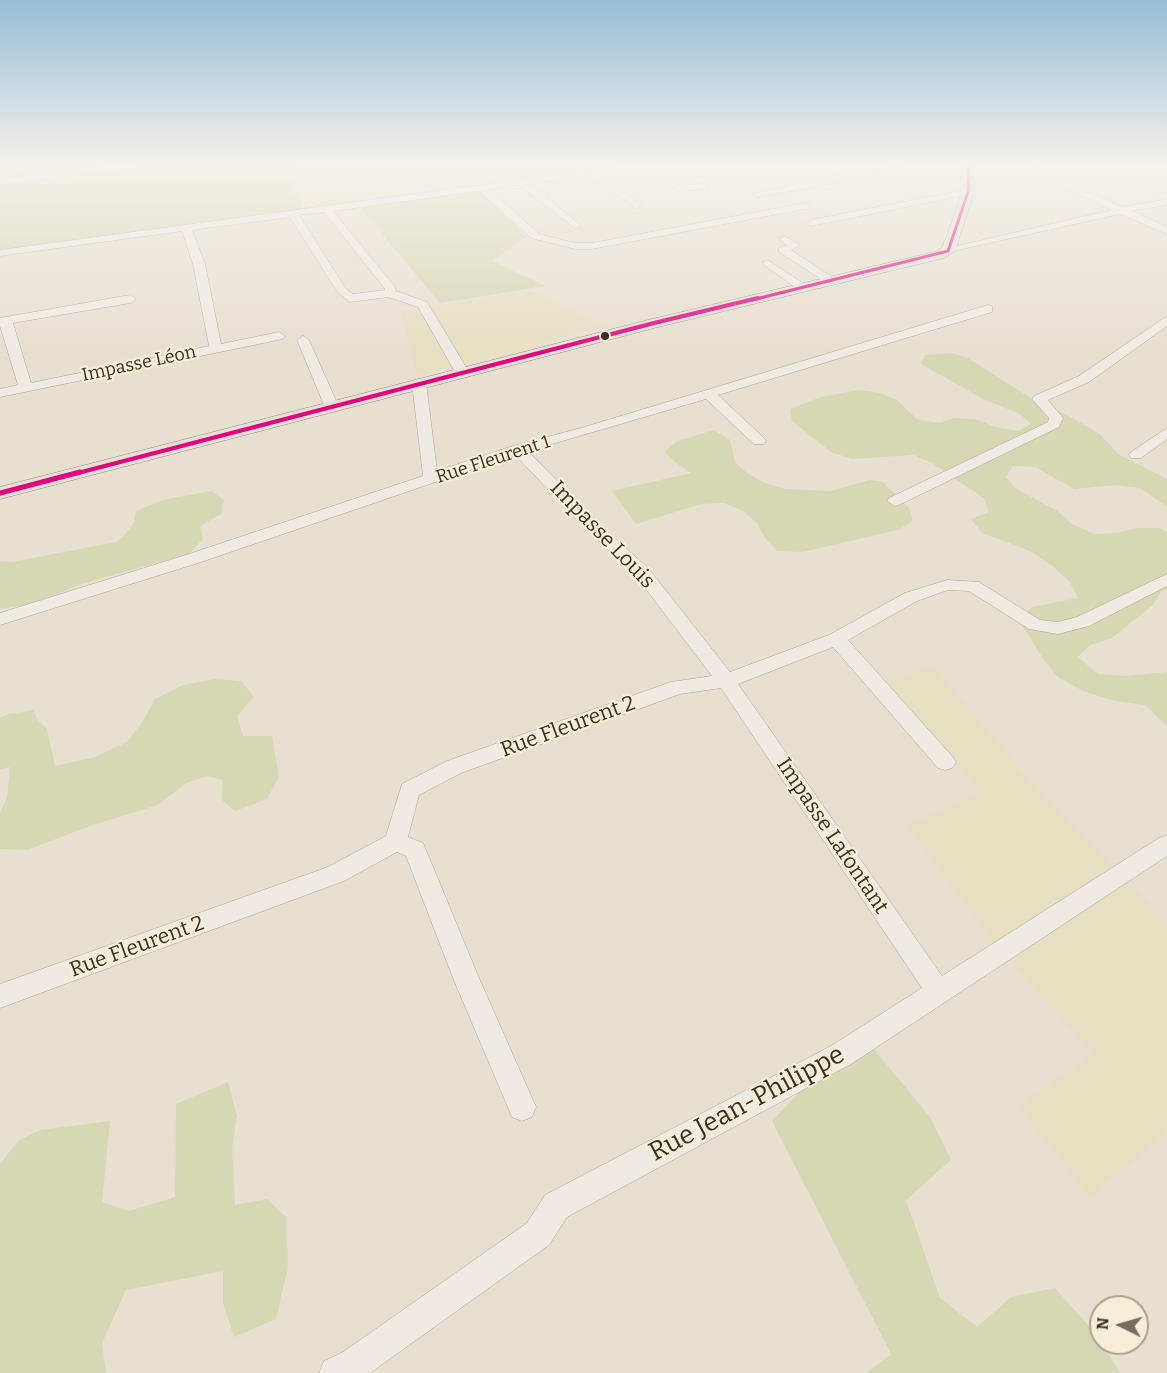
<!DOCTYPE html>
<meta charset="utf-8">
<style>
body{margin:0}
#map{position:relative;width:1167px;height:1373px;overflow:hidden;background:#e7e0d1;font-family:Bitter,serif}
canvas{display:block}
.north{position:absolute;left:1089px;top:1295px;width:60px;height:60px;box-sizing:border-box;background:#f7eed8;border:2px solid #ada18e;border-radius:50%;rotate:275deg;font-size:16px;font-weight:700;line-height:24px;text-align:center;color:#3d2e20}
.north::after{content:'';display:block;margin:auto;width:21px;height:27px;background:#786c5e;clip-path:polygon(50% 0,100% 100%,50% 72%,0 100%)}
</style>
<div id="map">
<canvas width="1167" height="1373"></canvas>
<div class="north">N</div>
</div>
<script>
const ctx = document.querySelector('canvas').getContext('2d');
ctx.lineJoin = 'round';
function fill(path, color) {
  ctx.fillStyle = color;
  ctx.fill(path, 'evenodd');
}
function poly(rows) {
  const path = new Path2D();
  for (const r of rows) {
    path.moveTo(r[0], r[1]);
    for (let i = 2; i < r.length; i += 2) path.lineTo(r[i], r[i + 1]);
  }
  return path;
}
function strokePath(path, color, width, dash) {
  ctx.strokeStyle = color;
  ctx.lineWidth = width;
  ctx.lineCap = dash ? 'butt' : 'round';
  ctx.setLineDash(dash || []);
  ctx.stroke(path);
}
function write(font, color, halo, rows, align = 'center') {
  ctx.font = font + ' Bitter,serif';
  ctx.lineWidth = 4.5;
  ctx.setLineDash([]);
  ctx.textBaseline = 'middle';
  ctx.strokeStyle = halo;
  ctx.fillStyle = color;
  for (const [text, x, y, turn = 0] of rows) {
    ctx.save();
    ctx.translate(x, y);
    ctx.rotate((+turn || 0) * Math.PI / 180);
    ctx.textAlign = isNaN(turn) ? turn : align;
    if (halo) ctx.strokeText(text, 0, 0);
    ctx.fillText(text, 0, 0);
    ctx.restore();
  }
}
fill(poly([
 [325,165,617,165,305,211,284,170],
 [530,290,608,326,418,376,400,311],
 [932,665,1027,777,1167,923,1167,1130,1090,1199,1019,1106,1095,1054,1013,967,907,826,980,793,974,784,885,686]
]), '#e6dfc2');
fill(poly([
 [0,165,325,165,284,170,305,211,0,251],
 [478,190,526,237,492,261,546,286,440,303,360,208],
 [951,353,966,357,1031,398,1069,416,1100,434,1118,454,1167,479,1167,507,1140,488,1116,485,1074,489,1035,467,1013,466,1006,477,1016,489,1056,510,1072,524,1095,534,1118,533,1136,528,1160,528,1167,532,1167,589,1161,592,1153,605,1112,638,1090,645,1078,657,1098,674,1127,676,1167,672,1167,726,1145,705,1115,701,1085,692,1058,677,1042,657,1019,620,1032,607,1078,598,1069,581,1051,565,1030,551,982,533,971,519,989,512,984,498,932,463,913,455,852,459,831,452,792,421,790,409,821,397,859,390,880,393,897,400,917,419,939,423,954,418,975,419,996,427,1018,431,1031,424,1020,414,983,399,921,364,925,355],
 [714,430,730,440,735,462,747,473,765,483,785,489,831,491,869,480,883,482,909,508,913,521,898,530,802,552,777,551,765,538,757,523,743,511,724,503,701,504,636,524,612,491,691,473,676,463,665,452,677,441],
 [211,491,224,500,221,514,200,526,203,539,189,554,85,583,31,604,0,609,0,561,12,562,116,542,125,535,134,522,136,511,163,500],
 [214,679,241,681,254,697,237,716,243,736,272,736,279,777,267,799,235,811,222,800,223,780,207,776,186,783,158,805,93,825,27,850,0,849,0,813,7,798,10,767,0,770,0,718,9,714,33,710,38,720,47,729,55,766,95,757,127,742,143,721,155,699,183,685],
 [874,1049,930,1117,951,1160,906,1200,940,1298,977,1327,1011,1297,1055,1288,1096,1334,1120,1373,867,1373,891,1354,772,1121,812,1079],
 [228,1082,237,1116,232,1148,235,1205,267,1199,286,1217,288,1267,276,1319,234,1337,223,1303,223,1271,126,1290,102,1343,106,1373,0,1373,0,1164,18,1141,40,1130,110,1121,102,1202,129,1211,175,1197,176,1104]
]), '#d6d7b3');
const minor = poly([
 [113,165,139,165,134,168,0,184,0,178,113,165],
 [628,165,650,165,682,186,704,183,709,186,704,189,677,191,642,168,599,174,640,204,642,206,637,209,589,175,529,184,580,224,581,226,576,229,519,185,489,189,539,234,575,243,592,243,805,203,810,206,805,209,592,249,575,249,531,238,479,191,333,211,395,287,396,291,427,302,469,372,462,376,455,372,418,307,388,297,350,302,338,293,290,217,192,230,205,264,221,344,279,332,285,336,283,339,0,397,0,389,18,385,0,326,0,318,130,295,136,299,130,303,13,323,31,383,209,346,193,264,182,231,0,256,0,250,628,165],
 [324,212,385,289,385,290,353,294,346,289,299,215,324,212],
 [909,165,932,165,927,168,845,179,837,183,757,197,752,194,842,174,909,165],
 [1031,165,1041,165,1082,189,1123,207,1167,199,1167,205,1132,211,1167,227,1167,234,1120,214,944,253,944,249,1112,210,1076,193,1031,165],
 [968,189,973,192,971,194,811,226,806,223,811,220,968,189],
 [784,236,800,245,791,250,835,279,835,283,827,283,779,252,779,248,787,245,779,239,784,236],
 [768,260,807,286,807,290,799,290,764,265,762,263,768,260],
 [988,305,992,306,992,312,718,395,764,438,766,441,764,444,754,444,706,399,528,451,603,528,648,568,730,672,829,635,905,593,947,580,979,582,1040,620,1058,622,1077,617,1167,574,1167,586,1089,626,1058,634,1029,629,969,591,948,590,917,601,848,640,952,756,956,762,952,768,945,770,938,768,833,647,738,684,942,976,1159,838,1167,835,1167,856,851,1064,567,1217,549,1245,370,1373,319,1373,324,1361,343,1352,527,1223,545,1195,831,1046,922,988,721,688,680,694,461,773,419,795,408,837,423,843,426,850,479,978,536,1107,532,1117,522,1121,512,1117,453,978,406,856,397,852,344,881,0,1008,0,984,328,867,386,836,402,784,447,761,671,682,712,676,636,576,591,534,515,455,201,562,0,625,0,613,189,554,423,476,412,383,414,380,419,379,426,383,437,471,513,446,581,428,988,305],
 [1167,316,1167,326,1089,382,1048,400,1063,418,1059,427,901,504,895,506,887,501,889,498,1048,422,1049,418,1032,399,1034,396,1079,376,1167,316],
 [303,336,309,340,338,405,336,408,326,408,324,405,297,340,303,336],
 [1167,428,1167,439,1141,458,1131,458,1129,455,1131,452,1167,428]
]);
const major = poly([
 [963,165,975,165,974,192,955,251,944,258,658,327,0,499,0,487,648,320,934,252,942,248,955,214,962,192,963,165]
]);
strokePath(minor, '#ada599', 1);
strokePath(major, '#928b80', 1);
fill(minor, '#efebe3');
fill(major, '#e6e1d4');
strokePath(poly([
 [752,300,948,251,968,192,969,165]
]), '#e5007d', 3);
strokePath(poly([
 [74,474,654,323,758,298]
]), '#e5007d', 4);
strokePath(poly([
 [0,493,80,472]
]), '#e5007d', 5);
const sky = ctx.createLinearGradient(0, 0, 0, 357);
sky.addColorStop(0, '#96bed9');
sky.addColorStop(0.46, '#f4f1ea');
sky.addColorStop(1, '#f4f1ea00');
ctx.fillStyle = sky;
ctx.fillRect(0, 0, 1167, 357);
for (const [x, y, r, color] of [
 [605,336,5,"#3d2e20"]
]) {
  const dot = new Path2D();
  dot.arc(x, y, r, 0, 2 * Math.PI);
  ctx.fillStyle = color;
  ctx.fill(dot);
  strokePath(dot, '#f7eed8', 2);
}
write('18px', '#3d2e20', '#f7eed8', [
 ["Impasse Léon",139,364,-12],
 ["Rue Fleurent 1",493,460,-18]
]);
write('21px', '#3d2e20', '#f7eed8', [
 ["Impasse Louis",602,535,46],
 ["Rue Fleurent 2",568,727,-20],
 ["Impasse Lafontant",832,836,56],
 ["Rue Fleurent 2",137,947,-20]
]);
write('26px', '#3d2e20', '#f7eed8', [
 ["Rue Jean-Philippe",747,1104,-28]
]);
</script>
